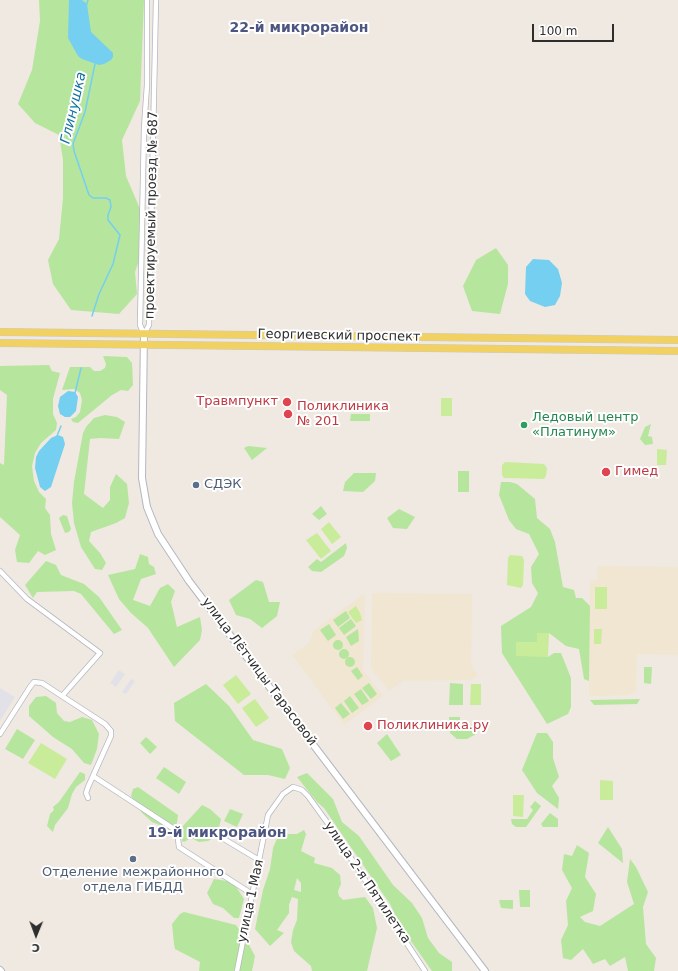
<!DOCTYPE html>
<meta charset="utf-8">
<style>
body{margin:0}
#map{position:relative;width:678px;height:971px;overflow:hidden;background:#efe9e1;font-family:"DejaVu Sans",sans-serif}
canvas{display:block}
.north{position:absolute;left:16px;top:915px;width:40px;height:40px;-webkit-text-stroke:3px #fff;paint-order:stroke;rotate:181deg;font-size:11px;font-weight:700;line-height:16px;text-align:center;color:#2e2e2e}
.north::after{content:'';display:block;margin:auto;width:14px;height:18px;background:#2e2e2e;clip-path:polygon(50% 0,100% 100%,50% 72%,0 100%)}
.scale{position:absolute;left:532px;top:24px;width:82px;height:18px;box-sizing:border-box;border:2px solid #2e2e2e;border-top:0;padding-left:5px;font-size:12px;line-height:14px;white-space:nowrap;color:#2e2e2e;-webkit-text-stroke:3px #fff;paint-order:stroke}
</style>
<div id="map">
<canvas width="678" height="971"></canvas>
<div class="north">С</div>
<div class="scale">100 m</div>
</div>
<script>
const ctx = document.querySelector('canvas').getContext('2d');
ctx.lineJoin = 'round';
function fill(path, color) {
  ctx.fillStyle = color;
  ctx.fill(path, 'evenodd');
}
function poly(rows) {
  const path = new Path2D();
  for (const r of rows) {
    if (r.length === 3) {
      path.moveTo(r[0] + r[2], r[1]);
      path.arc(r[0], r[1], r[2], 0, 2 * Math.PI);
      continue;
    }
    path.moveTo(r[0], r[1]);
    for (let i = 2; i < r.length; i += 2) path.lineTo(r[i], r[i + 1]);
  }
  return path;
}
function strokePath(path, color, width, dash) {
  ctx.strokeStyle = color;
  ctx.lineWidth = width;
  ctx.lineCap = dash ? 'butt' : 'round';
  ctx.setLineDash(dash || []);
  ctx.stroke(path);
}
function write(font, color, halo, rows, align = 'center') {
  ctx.font = font + ' "DejaVu Sans",sans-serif';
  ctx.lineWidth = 4;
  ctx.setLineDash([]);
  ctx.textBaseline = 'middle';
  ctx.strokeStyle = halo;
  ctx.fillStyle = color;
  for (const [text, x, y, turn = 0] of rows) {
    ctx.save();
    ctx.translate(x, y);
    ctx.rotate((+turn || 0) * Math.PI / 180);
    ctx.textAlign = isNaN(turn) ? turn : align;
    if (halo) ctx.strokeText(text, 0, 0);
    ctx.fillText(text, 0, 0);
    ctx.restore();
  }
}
fill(poly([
 [119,670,125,674,116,687,110,683],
 [131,679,135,681,126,694,122,692],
 [0,688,15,697,0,721]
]), '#e3e1e8');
fill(poly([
 [598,566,678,567,678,655,637,654,636,691,629,695,589,696,590,581,597,580],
 [365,593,363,670,383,696,344,725,292,655,310,642,313,631],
 [376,593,472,594,471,665,478,675,471,680,403,681,389,691,371,668,372,594]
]), '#f0e6d1');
fill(poly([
 [39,0,144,0,140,101,122,140,126,176,140,209,140,258,135,272,137,294,119,314,71,310,53,284,48,260,59,239,63,198,63,160,59,135,35,123,18,104,32,70,40,21],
 [496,248,508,265,508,284,500,314,472,311,463,286,476,260],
 [103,356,127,357,132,363,133,385,128,391,121,390,112,395,78,423,73,422,71,419,76,417,80,412,82,400,80,393,74,389,62,390,70,367,90,367,94,371,100,371,105,368,106,364],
 [49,365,52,371,60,373,53,399,53,414,57,423,56,430,41,443,35,453,32,466,34,481,39,492,46,499,45,508,50,515,51,534,56,550,45,555,38,551,29,563,17,562,15,550,20,535,0,517,0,463,4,465,7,395,0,390,0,366],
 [351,414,370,414,370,421,350,421],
 [105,415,117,417,125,422,119,439,100,438,90,439,84,494,103,508,110,500,110,487,116,474,127,484,129,503,125,518,116,523,91,532,89,541,100,553,106,563,102,570,95,569,81,547,74,523,72,503,74,482,83,433,86,427,94,418],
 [651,424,648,436,652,437,653,444,645,445,640,439,645,427],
 [248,446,267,448,252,460,244,448],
 [458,471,469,471,469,492,458,492],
 [354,473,376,473,375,481,363,492,343,491,345,482],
 [501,482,510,482,517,484,535,499,537,518,550,529,555,542,563,587,574,590,576,598,582,598,590,606,589,681,584,679,579,649,566,646,549,633,537,642,517,642,548,657,554,653,561,653,571,678,571,707,568,714,547,724,502,653,501,626,531,607,538,593,532,583,531,567,539,554,529,534,516,529,509,520,499,495],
 [321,506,327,514,319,520,312,514],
 [399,509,415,517,407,529,393,528,387,518],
 [63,515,67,516,71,529,69,532,65,533,59,518],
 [346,543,347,548,344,556,321,572,312,571,308,567,317,559,321,562],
 [140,554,148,557,149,564,154,567,156,574,141,579,133,600,150,606,160,588,168,584,175,591,171,602,177,627,200,617,202,630,200,640,174,667,148,628,131,613,119,599,108,575,135,569],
 [46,561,56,565,61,575,84,584,99,597,122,630,114,634,81,594,74,591,37,592,33,598,25,585],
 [256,580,263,582,269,602,280,602,277,616,262,628,250,619,236,615,229,600],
 [346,611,350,618,338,627,333,620],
 [351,619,356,626,344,635,339,628],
 [329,624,336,635,328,641,320,630],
 [358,629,359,641,351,646,346,637],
 [338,645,5],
 [344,654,5],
 [350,662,5],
 [357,667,363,676,358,680,351,671],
 [644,667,652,667,651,684,644,683],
 [369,683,377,694,371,699,362,688],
 [450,683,463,684,463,705,449,705],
 [206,684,229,706,253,740,282,749,290,768,285,779,268,775,244,775,175,721,174,703],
 [361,689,369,701,362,705,354,694],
 [46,696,56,703,57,713,64,721,70,722,82,717,92,720,99,734,97,749,91,765,84,763,72,749,53,737,29,716,29,706,36,697],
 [350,696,359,708,352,713,344,701],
 [640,699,637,704,594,705,590,700],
 [341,703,350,714,343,719,335,708],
 [449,717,460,717,460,725,477,725,476,734,467,739,457,739,450,733],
 [17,729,35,740,23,759,5,749],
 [537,733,547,733,553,742,553,758,559,777,552,786,559,798,558,809,537,793,522,770],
 [387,734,401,755,391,761,377,743],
 [146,737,157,747,150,754,140,743],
 [164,767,186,782,179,794,156,778],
 [80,772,85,774,85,780,76,787,72,794,68,808,55,825,53,832,47,826,50,814,54,810,53,807,59,802],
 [307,773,333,799,342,822,359,836,393,885,412,903,422,918,428,938,439,953,452,962,452,971,432,971,401,927,390,904,339,830,324,808,317,802,297,777],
 [138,787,178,815,177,823,174,827,167,828,152,822,142,813,131,796,133,789],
 [535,801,541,806,526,827,516,827,512,824,511,819,527,819,533,810,530,807],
 [202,805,210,809,221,819,217,836,208,841,199,842,191,838,184,842,182,841,181,834,183,826],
 [230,809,243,814,237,827,224,821],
 [550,813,558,819,558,827,543,827,541,824],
 [608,827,622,849,623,863,598,843],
 [304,830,306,834,301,851,315,858,314,863,332,868,340,875,341,884,338,891,339,896,343,900,365,897,373,908,377,928,367,971,312,971,311,966,294,951,291,942,293,930,297,920,298,899,292,897,293,894,289,905,289,913,277,930,284,933,270,946,255,929,263,890,270,869,273,848,279,834,297,834],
 [297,878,301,883,301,892,294,890],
 [577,845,589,853,585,877,596,894,593,911,580,917,585,922,600,926,634,904,627,882,630,859,636,867,648,892,643,907,646,944,656,958,654,971,628,971,625,957,610,966,605,959,593,964,583,949,571,960,563,958,561,940,568,925,566,901,572,888,562,870,564,854,572,856],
 [214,879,227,881,235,885,244,899,239,918,234,918,223,908,213,904,207,893],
 [519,890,530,890,530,907,520,907],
 [499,900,513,900,513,909,501,908],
 [184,912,236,925,247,941,255,956,252,971,199,971,200,962,175,949,174,944,172,924,180,914]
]), '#b6e59e');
fill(poly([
 [441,398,452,398,452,416,441,416],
 [657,449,667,450,666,465,657,465],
 [505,462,544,464,547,468,546,476,544,479,504,478,502,475,502,465],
 [329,522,341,537,332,544,321,529],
 [317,533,331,551,321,559,306,540],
 [510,555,522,556,524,560,523,585,521,588,507,585,508,558],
 [595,587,607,587,607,609,595,609],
 [356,606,360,613,362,620,356,623,348,612],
 [594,629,602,629,601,644,594,644],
 [537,633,549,633,548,657,516,656,516,642,537,642],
 [236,675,251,694,238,704,223,685],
 [471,684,481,684,481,705,470,705],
 [255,699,269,718,256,727,242,708],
 [41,743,67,759,55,779,28,763],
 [600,780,613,781,613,800,600,800],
 [513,795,524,795,523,817,513,816]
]), '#c9ec9a');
fill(poly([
 [69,0,82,0,87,4,91,32,113,53,113,57,111,60,104,64,99,65,82,59,78,56,68,38],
 [533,259,549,260,558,269,562,283,560,296,555,305,545,307,530,301,525,294,526,267],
 [68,391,75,392,78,397,76,411,70,417,65,417,60,414,58,406,60,397],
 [58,435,63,437,65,444,51,487,45,491,40,487,35,468,36,457,39,451,51,438]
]), '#75cff0');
strokePath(poly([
 [86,6,88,0],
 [92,316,99,294,113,264,120,235,108,220,108,215,111,207,110,200,106,198,93,198,89,195,74,151,73,144,85,112,95,64],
 [75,393,81,368],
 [57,436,61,426]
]), '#75cff0', 1.5);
const street = poly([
 [144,334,149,325,156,0],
 [144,334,140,325,144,128,147,85,147,0],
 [0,571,27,599,100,653,62,696],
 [0,734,30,687,34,682,42,683,105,724,111,731,111,736,88,787,86,793,88,798],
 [93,776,177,831,179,847,252,894],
 [219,836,259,860],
 [237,971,268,815,283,794,293,787,302,790,308,796,329,825,425,971]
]);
const secondary = poly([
 [144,334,142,478,147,507,158,534,189,581,485,971],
 [0,970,1,971]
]);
const primary = poly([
 [0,332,678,340],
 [0,343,678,351]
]);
strokePath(street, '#b4b7c1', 6);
strokePath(secondary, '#b4b7c1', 8);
strokePath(primary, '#c9c9c9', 8);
strokePath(street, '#fff', 4.5);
strokePath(secondary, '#fff', 6);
strokePath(primary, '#f2d163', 7);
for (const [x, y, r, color] of [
 [287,402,5,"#e0444e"],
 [288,414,5,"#e0444e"],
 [524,425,4,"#2e9e5b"],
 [606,472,5,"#e0444e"],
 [196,485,4,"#5c6f8a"],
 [368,726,5,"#e0444e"],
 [133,859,4,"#5c6f8a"]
]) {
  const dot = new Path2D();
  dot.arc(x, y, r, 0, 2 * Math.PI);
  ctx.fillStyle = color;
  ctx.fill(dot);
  strokePath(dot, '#fff', 1.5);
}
write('13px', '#2e2e2e', '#fff', [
 ["проектируемый проезд № 687",152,215,-89],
 ["Георгиевский проспект",339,336,1],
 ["улица Лётчицы Тарасовой",259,672,53],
 ["улица 2-я Пятилетка",367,883,56],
 ["улица 1 Мая",251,901,-78]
]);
write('13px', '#be3a42', '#fff', [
 ["Травмпункт",278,402,"right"],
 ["Поликлиника",297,407],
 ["№ 201",297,422],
 ["Гимед",615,472],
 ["Поликлиника.ру",377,726]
], 'left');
write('13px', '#27864d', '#fff', [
 ["Ледовый центр",532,418],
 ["«Платинум»",532,433]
], 'left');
write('13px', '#4e5e75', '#fff', [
 ["СДЭК",204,485],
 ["Отделение межрайонного",133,873,"center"],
 ["отдела ГИБДД",133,888,"center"]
], 'left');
write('bold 14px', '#4d5680', '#fff', [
 ["22-й микрорайон",299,28],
 ["19-й микрорайон",217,833]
]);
write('italic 14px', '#0d6fa3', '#fff', [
 ["Глинушка",74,108,-77]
]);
</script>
